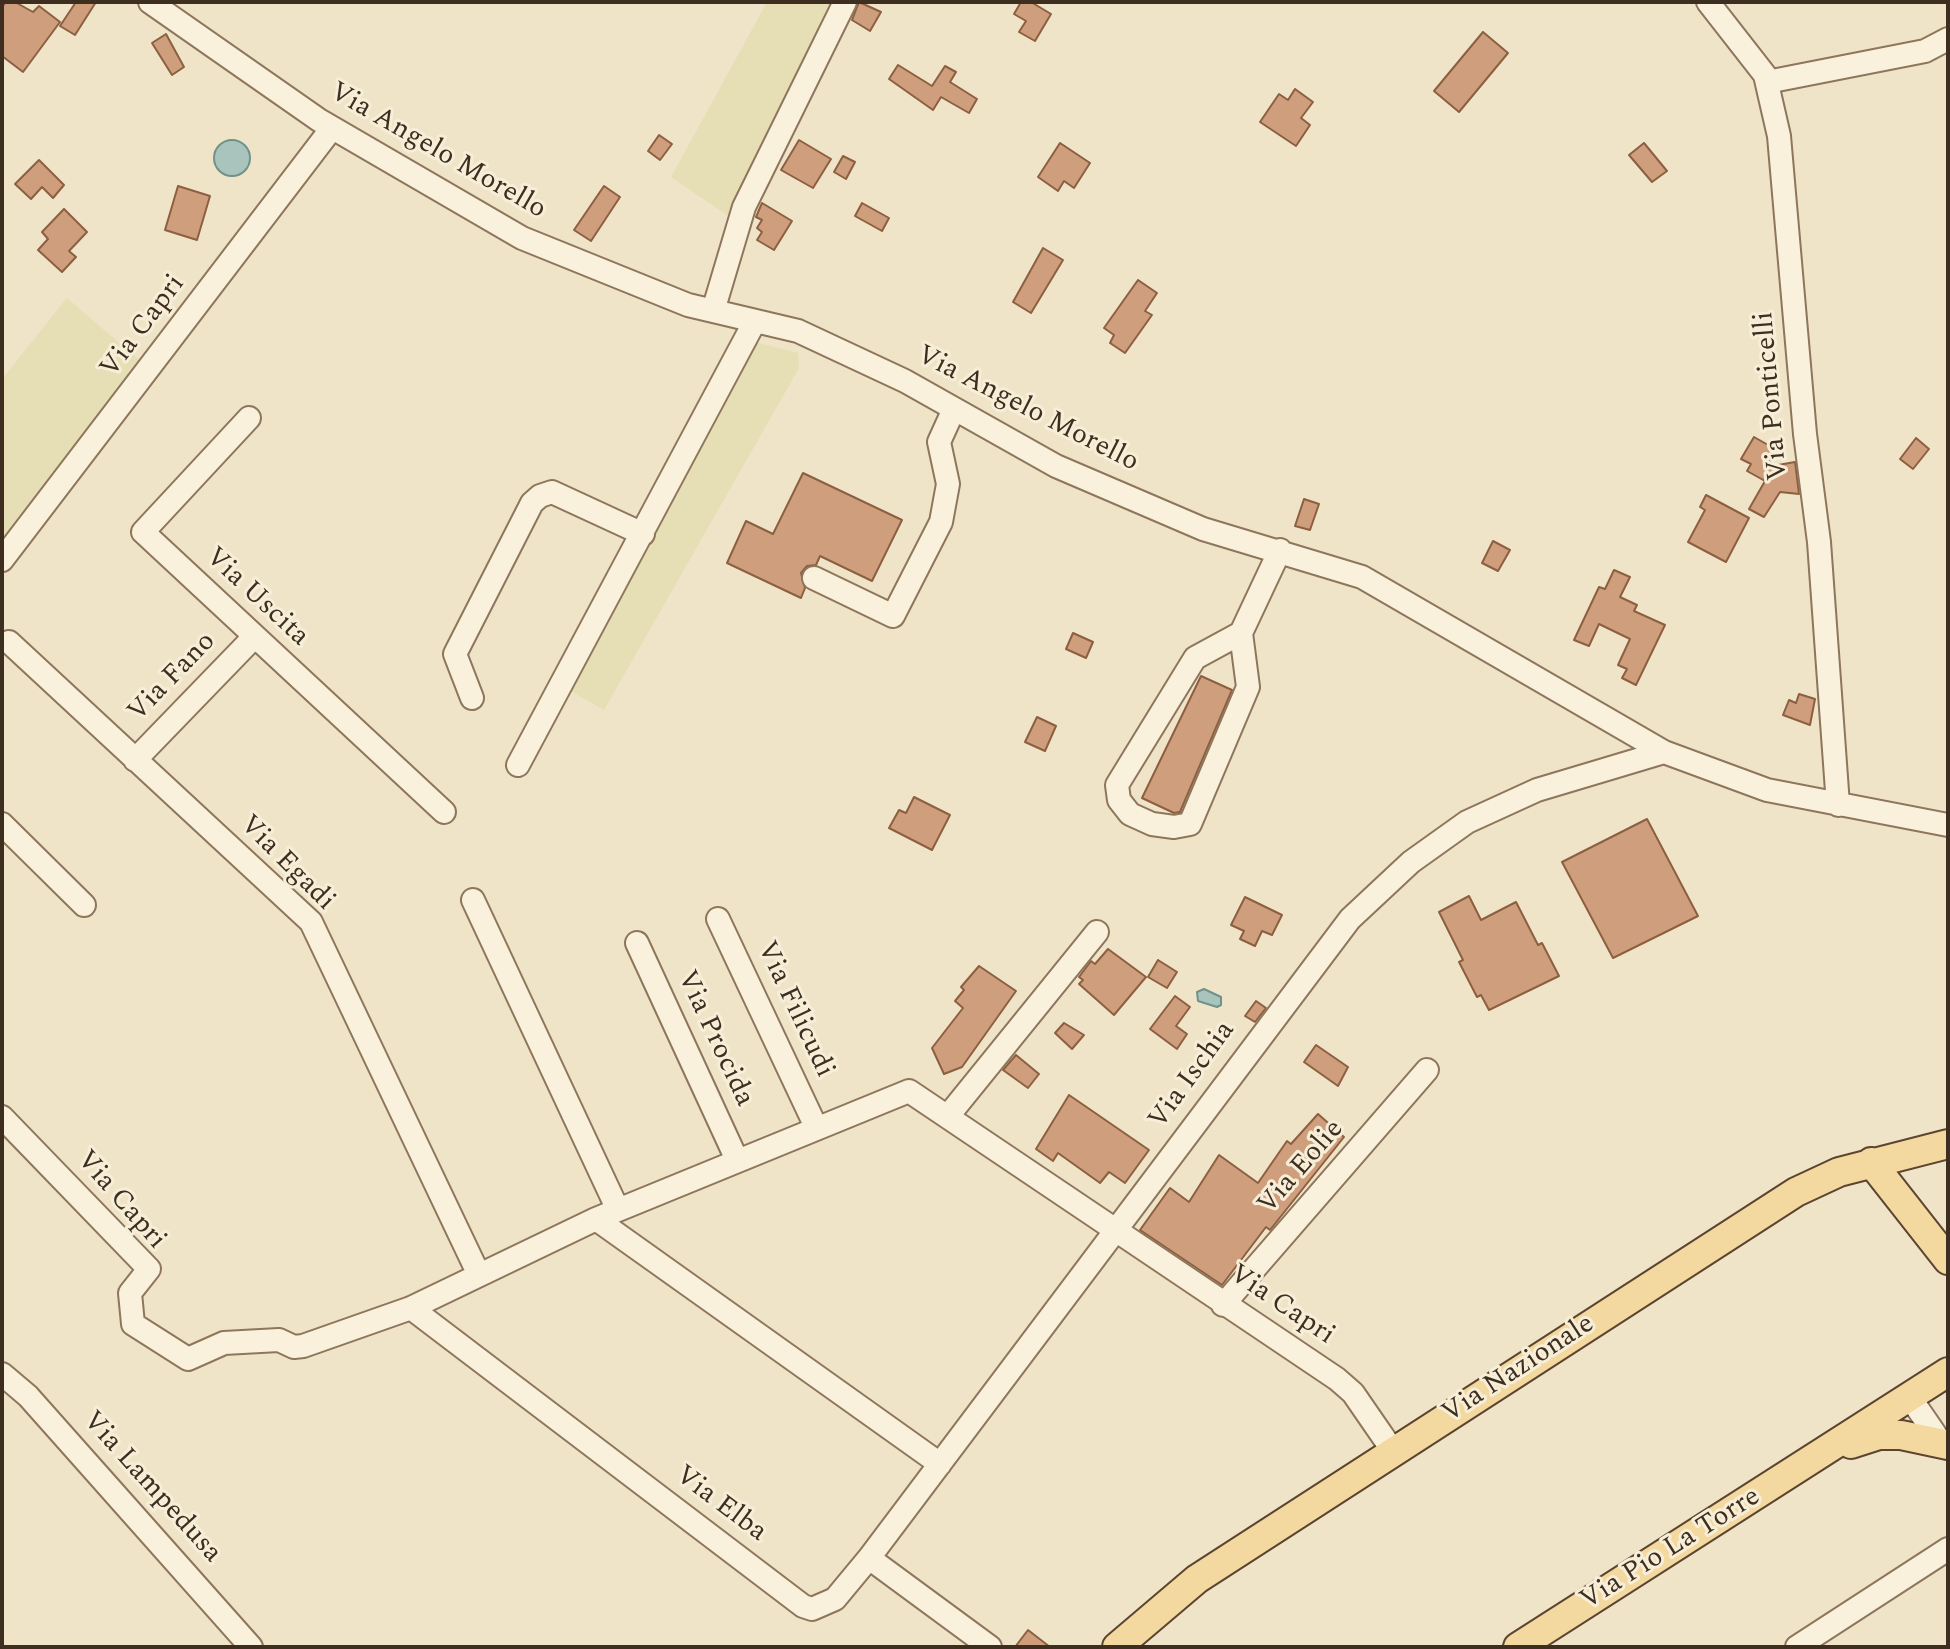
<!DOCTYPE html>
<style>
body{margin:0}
#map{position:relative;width:1950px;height:1649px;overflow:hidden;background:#f0e4c8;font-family:Spectral,serif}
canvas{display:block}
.frame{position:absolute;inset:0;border:4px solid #3d2e20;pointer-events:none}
</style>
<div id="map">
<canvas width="1950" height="1649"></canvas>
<div class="frame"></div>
</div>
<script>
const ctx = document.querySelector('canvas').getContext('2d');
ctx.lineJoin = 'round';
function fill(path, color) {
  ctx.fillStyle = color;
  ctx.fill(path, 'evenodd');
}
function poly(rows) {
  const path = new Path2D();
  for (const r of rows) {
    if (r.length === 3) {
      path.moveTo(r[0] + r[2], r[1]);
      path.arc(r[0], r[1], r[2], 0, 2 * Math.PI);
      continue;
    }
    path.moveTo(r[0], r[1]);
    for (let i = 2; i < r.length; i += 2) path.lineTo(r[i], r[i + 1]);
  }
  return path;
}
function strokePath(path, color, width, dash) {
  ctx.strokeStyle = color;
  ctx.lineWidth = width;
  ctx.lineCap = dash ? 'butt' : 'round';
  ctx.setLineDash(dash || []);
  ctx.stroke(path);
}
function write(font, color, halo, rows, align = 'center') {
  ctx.font = font + ' Spectral,serif';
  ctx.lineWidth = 6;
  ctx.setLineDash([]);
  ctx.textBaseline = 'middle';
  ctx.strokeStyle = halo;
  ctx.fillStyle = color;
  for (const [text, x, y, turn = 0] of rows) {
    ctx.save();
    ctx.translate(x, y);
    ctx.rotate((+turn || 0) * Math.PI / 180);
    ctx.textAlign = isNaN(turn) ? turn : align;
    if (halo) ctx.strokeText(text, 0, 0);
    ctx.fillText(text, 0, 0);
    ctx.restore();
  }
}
fill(poly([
 [767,2,838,2,734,220,671,177],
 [67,298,139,360,143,371,2,555,2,379],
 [755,342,798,353,799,368,604,710,567,689]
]), '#e6deb5');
const water = poly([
 [232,158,18],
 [1204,989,1221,997,1221,1005,1217,1007,1198,1001,1197,992,1204,989]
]);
fill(water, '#a9c4bc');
strokePath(water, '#6f938a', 2);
const building = poly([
 [6,2,15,2,33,12,39,6,60,22,23,72,2,56,2,7,6,2],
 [76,2,96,2,75,35,60,26,76,2],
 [859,2,881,12,870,31,852,20,859,2],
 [1021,2,1031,2,1051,14,1035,41,1019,32,1026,21,1014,14,1021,2],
 [1483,32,1508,53,1459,112,1434,91,1483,32],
 [166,34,184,67,172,75,152,43,166,34],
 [898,65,932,86,945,66,956,72,950,82,977,99,969,113,941,97,933,110,889,79,898,65],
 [1295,89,1313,102,1301,118,1310,125,1296,146,1260,122,1279,94,1288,100,1295,89],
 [659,135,672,144,660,160,648,151,659,135],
 [799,140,831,159,813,188,781,170,799,140],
 [1060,143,1090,163,1074,188,1064,181,1058,191,1038,177,1060,143],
 [1644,143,1667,171,1652,182,1629,155,1644,143],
 [843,156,855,162,846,179,834,172,843,156],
 [39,160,64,185,53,198,42,187,31,199,15,184,39,160],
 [178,186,210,196,197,240,165,230,178,186],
 [604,186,620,197,591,241,574,230,604,186],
 [762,203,792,221,774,250,757,240,762,232,757,228,762,220,756,217,762,203],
 [862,203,889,218,882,231,855,216,862,203],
 [64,209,87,232,69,251,76,257,62,272,38,250,48,239,42,232,64,209],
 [1043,248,1063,260,1031,313,1013,302,1043,248],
 [1138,280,1157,293,1145,311,1152,315,1125,353,1110,343,1114,335,1104,328,1138,280],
 [1754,437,1777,450,1767,467,1795,462,1799,494,1780,492,1764,517,1749,509,1765,481,1747,471,1751,464,1741,459,1754,437],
 [1916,438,1929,449,1913,469,1900,459,1916,438],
 [803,473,902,520,872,581,820,556,816,565,807,566,801,573,805,588,801,598,727,563,746,521,773,534,803,473],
 [1706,495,1749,518,1726,562,1688,542,1705,510,1700,507,1706,495],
 [1304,499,1319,504,1310,530,1295,526,1304,499],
 [1493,541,1510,550,1498,571,1482,563,1493,541],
 [1614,570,1630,577,1620,597,1637,605,1634,611,1665,625,1636,685,1622,678,1627,669,1618,665,1630,639,1599,624,1589,646,1574,640,1599,587,1605,589,1614,570],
 [1073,633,1093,642,1086,658,1066,649,1073,633],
 [1201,676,1232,690,1180,812,1174,813,1142,798,1201,676],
 [1799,694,1815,699,1810,725,1783,715,1789,700,1796,703,1799,694],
 [1037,717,1056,726,1045,751,1025,742,1037,717],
 [914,797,950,815,932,850,889,828,899,810,906,813,914,797],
 [1647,819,1698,916,1613,958,1562,862,1647,819],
 [1469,896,1481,920,1516,902,1538,945,1542,943,1559,976,1489,1010,1481,995,1477,997,1459,962,1463,960,1439,912,1469,896],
 [1245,897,1282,915,1272,935,1262,931,1255,946,1240,939,1244,931,1231,925,1245,897],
 [1108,949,1146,977,1114,1015,1079,984,1083,980,1079,977,1091,961,1095,964,1108,949],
 [1158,960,1177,972,1167,988,1148,977,1158,960],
 [979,966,1016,991,962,1067,944,1074,932,1048,963,1008,955,1001,964,990,961,987,979,966],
 [1175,996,1190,1007,1176,1026,1187,1034,1177,1049,1150,1029,1175,996],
 [1256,1001,1266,1008,1255,1022,1245,1016,1256,1001],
 [1064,1023,1084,1035,1072,1049,1055,1033,1064,1023],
 [1316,1045,1348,1067,1338,1086,1304,1062,1316,1045],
 [1016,1055,1039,1074,1028,1088,1003,1070,1016,1055],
 [1069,1095,1149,1150,1125,1183,1109,1172,1100,1183,1058,1153,1053,1161,1036,1149,1069,1095],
 [1318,1114,1344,1137,1270,1230,1266,1227,1222,1285,1140,1230,1170,1188,1189,1202,1219,1155,1258,1183,1287,1141,1291,1144,1318,1114],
 [1028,1630,1050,1647,1015,1647,1028,1630]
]);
fill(building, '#cf9f7d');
strokePath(building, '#8d5f41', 2);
const minor = poly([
 [150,2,319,120,522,238,688,305,798,331,905,381,1056,466,1203,529,1362,577,1664,752,1767,790,1948,825],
 [1708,2,1765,75,1779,136,1805,434,1819,542,1838,805],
 [1767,82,1925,51,1948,39],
 [713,311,744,207,845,2],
 [249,418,143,532,444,812],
 [2,560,332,128],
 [814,578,893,616,941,522,948,484,939,442,954,409],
 [1241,633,1195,658,1117,785,1119,800,1130,814,1152,824,1174,827,1190,824,1248,687,1241,633,1280,550],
 [9,642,311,922,479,1275],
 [472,698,455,654,532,503,540,496,552,492,643,534],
 [135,760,254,637],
 [518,765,755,321],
 [2,824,84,905],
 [473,900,618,1210],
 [718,919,816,1127],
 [637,943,737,1160],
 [948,1116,1097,932],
 [2,1117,149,1269,130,1293,133,1324,188,1359,224,1343,279,1340,294,1347,303,1346,411,1308,596,1219,909,1091,1337,1379,1353,1393,1393,1451],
 [596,1219,940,1464],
 [1223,1305,1427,1070],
 [411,1308,803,1606,812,1609,835,1599,869,1558,990,1647],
 [2,1374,28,1396,251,1647],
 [1909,1396,1942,1444],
 [869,1558,1350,919,1411,862,1467,822,1537,790,1664,752],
 [1797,1647,1948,1549]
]);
const major = poly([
 [1871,1162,1948,1260],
 [1851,1444,1879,1435,1901,1435,1948,1445],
 [1117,1647,1197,1579,1796,1192,1839,1172,1948,1144],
 [1518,1647,1948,1372]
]);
strokePath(minor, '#8d765c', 26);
strokePath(major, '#5b4430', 32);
strokePath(minor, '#faf1dc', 22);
strokePath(major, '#f3d9a0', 28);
write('28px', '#3d2e20', '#f7eed8', [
 ["Via Angelo Morello",437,152,30],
 ["Via Capri",144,327,-53],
 ["Via Ponticelli",1773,396,-95],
 ["Via Angelo Morello",1027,410,27],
 ["Via Uscita",256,598,43],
 ["Via Fano",173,678,-46],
 ["Via Egadi",286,864,45],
 ["Via Filicudi",794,1010,65],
 ["Via Procida",714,1039,65],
 ["Via Ischia",1193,1076,-54],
 ["Via Eolie",1302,1168,-49],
 ["Via Capri",120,1201,49],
 ["Via Capri",1281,1306,34],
 ["Via Nazionale",1519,1370,-33],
 ["Via Lampedusa",151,1488,48],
 ["Via Elba",720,1505,37],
 ["Via Pio La Torre",1671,1550,-32]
]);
</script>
